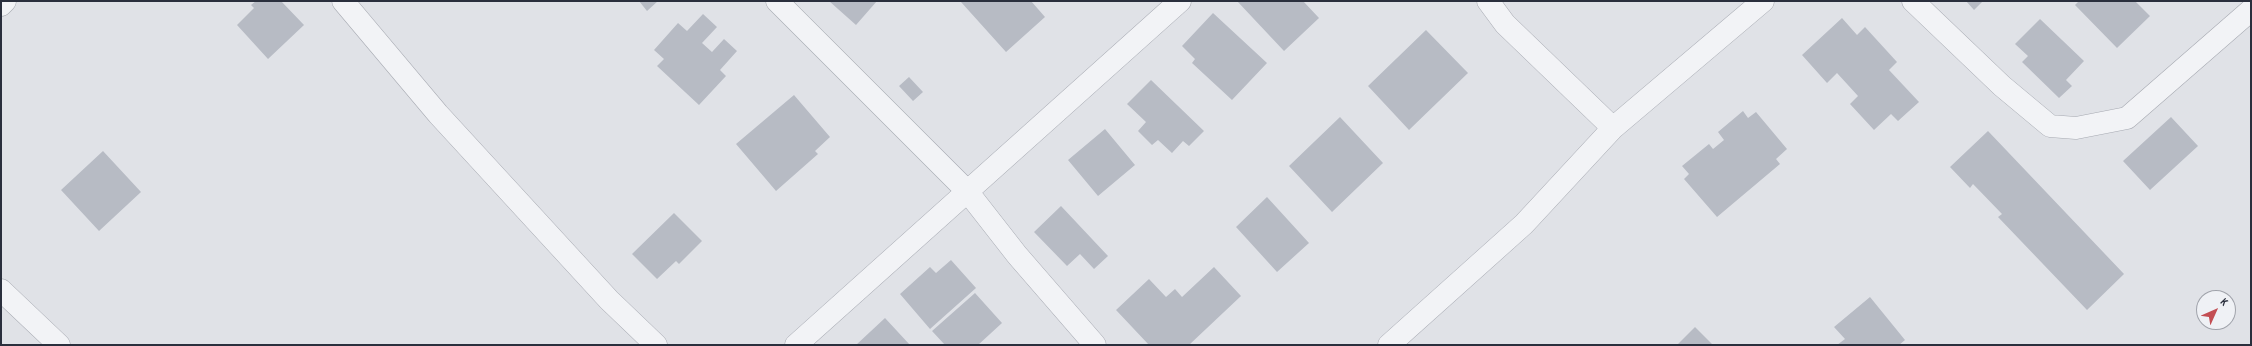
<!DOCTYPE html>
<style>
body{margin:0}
#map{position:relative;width:2252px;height:346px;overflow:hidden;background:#e0e2e7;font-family:"Sofia Sans Condensed",sans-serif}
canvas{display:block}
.frame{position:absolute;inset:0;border:2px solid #2a2f3d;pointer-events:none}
.north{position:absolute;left:2196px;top:290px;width:40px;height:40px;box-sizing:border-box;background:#eff1f5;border:1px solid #a0a3ab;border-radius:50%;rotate:45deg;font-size:11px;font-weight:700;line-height:16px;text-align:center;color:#2a2f3d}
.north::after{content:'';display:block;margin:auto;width:14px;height:18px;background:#c34e53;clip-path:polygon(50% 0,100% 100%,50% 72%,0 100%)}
</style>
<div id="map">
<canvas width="2252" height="346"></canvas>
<div class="frame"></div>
<div class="north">K</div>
</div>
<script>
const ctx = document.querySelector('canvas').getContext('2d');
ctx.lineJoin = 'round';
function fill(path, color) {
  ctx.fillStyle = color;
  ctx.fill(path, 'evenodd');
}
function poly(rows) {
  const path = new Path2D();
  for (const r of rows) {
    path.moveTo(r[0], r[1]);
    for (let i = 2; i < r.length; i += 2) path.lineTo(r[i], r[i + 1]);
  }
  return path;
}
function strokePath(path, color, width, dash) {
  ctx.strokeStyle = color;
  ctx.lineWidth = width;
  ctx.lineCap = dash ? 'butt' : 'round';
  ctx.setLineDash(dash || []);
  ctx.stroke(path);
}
fill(poly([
 [256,1,281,1,304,25,268,59,237,25,254,8,251,5],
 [639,1,658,1,647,11],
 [829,1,877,1,856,25],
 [962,1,1031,1,1045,17,1006,52,961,2],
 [1237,1,1303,1,1319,18,1284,51],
 [1966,1,1983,1,1974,10],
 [2079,1,2135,1,2150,16,2117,48,2075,5],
 [1213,13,1267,63,1232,100,1192,63,1195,59,1182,46],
 [703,14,717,27,702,43,712,52,724,39,737,51,720,70,726,76,699,105,657,66,664,59,654,50,678,23,687,31],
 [1842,18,1857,35,1865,27,1897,62,1889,70,1919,102,1898,121,1891,114,1874,130,1850,104,1858,96,1837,73,1827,83,1802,55],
 [2040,19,2084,61,2066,80,2072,86,2059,98,2022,62,2028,56,2015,44],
 [1426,30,1468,73,1409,130,1368,86],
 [909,77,923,92,913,101,899,86],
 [1151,80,1204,131,1189,146,1183,141,1172,153,1158,140,1152,145,1138,131,1146,122,1127,104],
 [794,95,830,137,815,151,818,154,776,191,736,144],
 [1743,111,1748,118,1756,112,1787,149,1776,159,1780,164,1717,217,1684,179,1689,174,1682,166,1709,144,1713,149,1724,140,1718,132],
 [1340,117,1383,163,1332,212,1289,166],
 [2171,117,2198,146,2150,190,2123,161],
 [1105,129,1135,165,1098,196,1068,160],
 [1988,131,2124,274,2087,310,1998,217,2002,214,1973,184,1970,188,1950,167],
 [103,151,141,192,99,231,61,190],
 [1267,197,1309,243,1277,272,1236,227],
 [1061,206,1108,256,1094,269,1080,254,1067,266,1034,232],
 [674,213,702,241,679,264,676,261,657,279,632,254],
 [951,260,976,288,930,329,900,294,930,267,936,273],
 [1214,267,1241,296,1189,345,1149,345,1116,310,1149,279,1166,297,1175,289,1182,297],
 [975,293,1002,323,978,345,945,345,932,331],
 [1870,297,1905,340,1899,345,1837,345,1845,339,1834,327],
 [885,318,910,345,856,345],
 [1695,327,1713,345,1677,345]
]), '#b7bbc4');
const minor = poly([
 [343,1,438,114,609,300,656,345],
 [777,1,967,191,1017,255,1095,345],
 [1488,1,1505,24,1613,128],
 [1913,1,2002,86,2050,126,2076,128,2127,118,2251,10],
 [1,5,5,1],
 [1,290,59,345],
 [796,345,1180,1],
 [1389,345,1524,224,1613,128,1763,1]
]);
strokePath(minor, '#a6a9b1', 23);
strokePath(minor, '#f2f3f6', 22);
</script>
